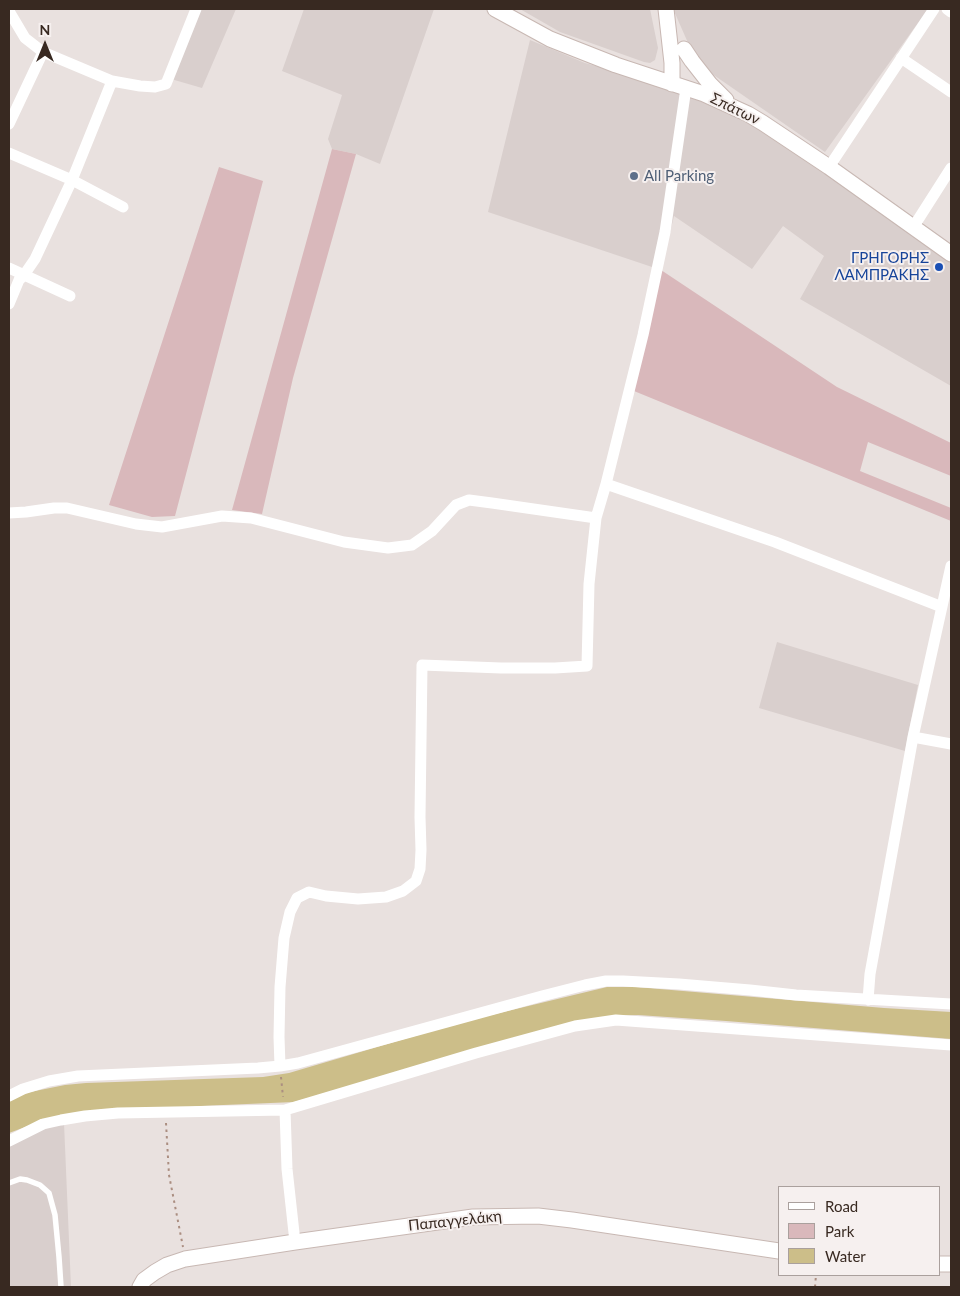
<!DOCTYPE html>
<meta charset="utf-8">
<style>
body{margin:0}
#map{position:relative;width:960px;height:1296px;overflow:hidden;background:#e9e1df;font-family:Lato,sans-serif}
canvas{display:block}
.frame{position:absolute;inset:0;border:10px solid #382921;pointer-events:none}
.legend{position:absolute;left:778px;top:1186px;width:162px;height:90px;box-sizing:border-box;background:#f6f0ef;border:1px solid #aaa09d;margin:0;padding:6px 9px;list-style:none;font-size:15px;color:#382921}
.legend li{display:flex;align-items:center;gap:10px;height:25px}
.legend b{width:25px;border:1px solid #aaa09d}
.north{position:absolute;left:20px;top:20px;width:50px;height:50px;-webkit-text-stroke:4px #f6f0ef;paint-order:stroke;rotate:0deg;font-size:14px;font-weight:700;line-height:20px;text-align:center;color:#382921}
.north::after{content:'';display:block;margin:auto;width:18px;height:22px;background:#382921;clip-path:polygon(50% 0,100% 100%,50% 72%,0 100%)}
</style>
<div id="map">
<canvas width="960" height="1296"></canvas>
<div class="frame"></div>
<ul class="legend">
<li><b style="height:6px;background:#fff"></b>Road</li>
<li><b style="height:14px;background:#d9b8bb"></b>Park</li>
<li><b style="height:14px;background:#ccbe89"></b>Water</li>
</ul>
<div class="north">N</div>
</div>
<script>
const ctx = document.querySelector('canvas').getContext('2d');
ctx.lineJoin = 'round';
function fill(path, color) {
  ctx.fillStyle = color;
  ctx.fill(path, 'evenodd');
}
function poly(rows) {
  const path = new Path2D();
  for (const r of rows) {
    path.moveTo(r[0], r[1]);
    for (let i = 2; i < r.length; i += 2) path.lineTo(r[i], r[i + 1]);
  }
  return path;
}
function strokePath(path, color, width, dash) {
  ctx.strokeStyle = color;
  ctx.lineWidth = width;
  ctx.lineCap = dash ? 'butt' : 'round';
  ctx.setLineDash(dash || []);
  ctx.stroke(path);
}
function write(font, color, halo, rows, align = 'center') {
  ctx.font = font + ' Lato,sans-serif';
  ctx.lineWidth = 4;
  ctx.setLineDash([]);
  ctx.textBaseline = 'middle';
  ctx.strokeStyle = halo;
  ctx.fillStyle = color;
  for (const [text, x, y, turn = 0] of rows) {
    ctx.save();
    ctx.translate(x, y);
    ctx.rotate((+turn || 0) * Math.PI / 180);
    ctx.textAlign = isNaN(turn) ? turn : align;
    if (halo) ctx.strokeText(text, 0, 0);
    ctx.fillText(text, 0, 0);
    ctx.restore();
  }
}
fill(poly([
 [200,9,236,9,202,88,171,79],
 [304,9,434,9,380,164,356,154,332,149,328,139,342,95,282,71],
 [520,9,650,9,658,48,655,60,650,63,644,62,560,32],
 [676,9,928,9,825,152,705,69,692,52,674,11],
 [530,40,585,63,704,95,751,116,951,262,951,386,800,299,824,256,783,226,752,269,674,216,661,270,488,212],
 [777,642,918,685,905,751,759,708],
 [64,1123,71,1287,9,1287,9,1146,40,1130]
]), '#d9cfcd');
fill(poly([
 [332,149,356,154,293,378,262,514,232,510],
 [219,167,263,181,175,516,152,517,109,505],
 [661,270,837,387,951,443,951,476,868,442,860,471,951,508,951,521,634,391]
]), '#d9b8bb');
fill(poly([
 [607,987,636,987,884,1008,951,1012,951,1039,726,1021,638,1015,611,1016,294,1102,200,1106,36,1123,9,1133,9,1101,25,1093,65,1085,86,1083,263,1077,289,1073,462,1022]
]), '#ccbe89');
const secondary = poly([
 [495,9,550,39,616,65,704,94,748,114,763,123,829,167,951,254],
 [666,9,672,63,672,84],
 [684,49,692,61,710,84,726,100],
 [939,1264,951,1264],
 [140,1287,144,1280,155,1272,167,1265,185,1259,295,1242,473,1217,538,1216,572,1220,779,1251]
]);
strokePath(secondary, '#c8b8b3', 17);
strokePath(poly([
 [281,1077,283,1097],
 [166,1123,169,1175,183,1247],
 [815,1287,816,1275]
]), '#ab8e81', 2, [2.5, 4]);
strokePath(poly([
 [9,1183,20,1179,27,1180,40,1185,49,1193,55,1215,59,1257,61,1287]
]), '#fff', 5.5);
strokePath(poly([
 [947,9,951,12],
 [9,11,25,38,43,52,112,81],
 [901,58,951,92],
 [9,124,43,52],
 [9,153,72,180,123,207],
 [829,167,934,9],
 [914,226,951,168],
 [9,268,70,296],
 [9,304,19,280,24,275,35,259,72,180,112,81,140,86,155,87,166,84,196,9],
 [606,484,775,542,942,607],
 [9,513,26,512,54,508,67,508,136,524,162,527,222,516,251,518,344,542,388,548,412,545,432,531,456,505,469,500,492,503,596,518,589,584,587,666,555,668,501,668,422,665,420,817,421,850,420,869,416,881,403,891,386,897,358,899,326,896,309,892,297,898,290,912,284,938,280,987,279,1037,280,1066],
 [596,518,606,484,643,335,665,232,686,88],
 [913,737,951,744],
 [868,1000,870,974,913,737,951,566],
 [9,1096,23,1089,49,1081,78,1076,258,1068,280,1066,298,1063,542,996,585,985,606,981,623,981,679,984,750,990,796,995,951,1004],
 [285,1110,287,1169,295,1242],
 [9,1141,43,1124,61,1120,85,1116,118,1113,285,1110,476,1053,575,1026,616,1020,951,1045]
]), '#fff', 11);
strokePath(secondary, '#fff', 15);
for (const [x, y, r, color] of [
 [634,176,5,"#5c6f8a"],
 [939,267,5,"#1a4fb4"]
]) {
  const dot = new Path2D();
  dot.arc(x, y, r, 0, 2 * Math.PI);
  ctx.fillStyle = color;
  ctx.fill(dot);
  strokePath(dot, '#f6f0ef', 2);
}
write('15px', '#382921', '#f6f0ef', [
 ["Σπάτων",735,109,26],
 ["Παπαγγελάκη",455,1221,-6]
]);
write('15px', '#4e5e75', '#f6f0ef', [
 ["All Parking",644,176]
], 'left');
write('15px', '#164399', '#f6f0ef', [
 ["ΓΡΗΓΟΡΗΣ",929,258],
 ["ΛΑΜΠΡΑΚΗΣ",929,275]
], 'right');
</script>
